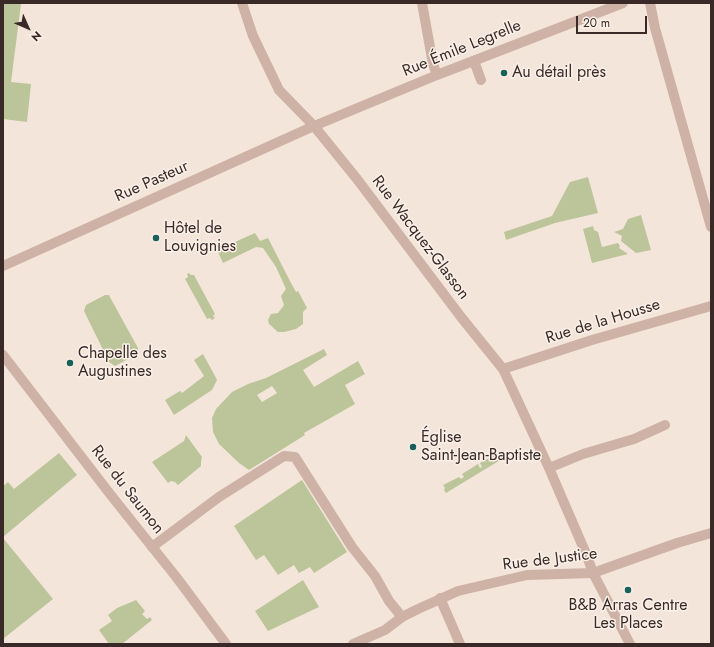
<!DOCTYPE html>
<meta charset="utf-8">
<style>
body{margin:0}
#map{position:relative;width:714px;height:647px;overflow:hidden;background:#f4e5db;font-family:Jost,sans-serif}
canvas{display:block}
.frame{position:absolute;inset:0;border:4px solid #392a27;pointer-events:none}
.north{position:absolute;left:8px;top:8px;width:40px;height:40px;-webkit-text-stroke:3px #fbf0e8;paint-order:stroke;rotate:135deg;font-size:11px;font-weight:700;line-height:16px;text-align:center;color:#392a27}
.north::after{content:'';display:block;margin:auto;width:14px;height:18px;background:#392a27;clip-path:polygon(50% 0,100% 100%,50% 72%,0 100%)}
.scale{position:absolute;left:576px;top:16px;width:71px;height:18px;box-sizing:border-box;border:2px solid #392a27;border-top:0;padding-left:5px;font-size:12px;line-height:14px;white-space:nowrap;color:#392a27;-webkit-text-stroke:3px #fbf0e8;paint-order:stroke}
</style>
<div id="map">
<canvas width="714" height="647"></canvas>
<div class="frame"></div>
<div class="north">N</div>
<div class="scale">20 m</div>
</div>
<script>
const ctx = document.querySelector('canvas').getContext('2d');
ctx.lineJoin = 'round';
function fill(path, color) {
  ctx.fillStyle = color;
  ctx.fill(path, 'evenodd');
}
function poly(rows) {
  const path = new Path2D();
  for (const r of rows) {
    path.moveTo(r[0], r[1]);
    for (let i = 2; i < r.length; i += 2) path.lineTo(r[i], r[i + 1]);
  }
  return path;
}
function strokePath(path, color, width, dash) {
  ctx.strokeStyle = color;
  ctx.lineWidth = width;
  ctx.lineCap = dash ? 'butt' : 'round';
  ctx.setLineDash(dash || []);
  ctx.stroke(path);
}
function write(font, color, halo, rows, align = 'center') {
  ctx.font = font + ' Jost,sans-serif';
  ctx.lineWidth = 3;
  ctx.setLineDash([]);
  ctx.textBaseline = 'middle';
  ctx.strokeStyle = halo;
  ctx.fillStyle = color;
  for (const [text, x, y, turn = 0] of rows) {
    ctx.save();
    ctx.translate(x, y);
    ctx.rotate((+turn || 0) * Math.PI / 180);
    ctx.textAlign = isNaN(turn) ? turn : align;
    if (halo) ctx.strokeText(text, 0, 0);
    ctx.fillText(text, 0, 0);
    ctx.restore();
  }
}
fill(poly([
 [3,3,21,4,11,82,31,84,27,122,3,119],
 [588,177,598,213,555,223,506,240,504,232,552,216,570,182],
 [641,215,651,250,636,253,621,241,622,236,614,232,623,229,628,219],
 [593,226,594,230,598,232,602,247,618,243,620,246,619,248,628,254,592,263,583,229],
 [255,233,260,241,268,238,291,283,296,292,298,291,307,308,303,312,303,324,296,329,284,332,278,332,269,324,268,320,271,314,278,313,284,305,281,296,286,289,276,267,263,248,256,247,223,263,217,250],
 [189,273,191,275,194,275,215,314,213,316,215,318,212,320,210,318,207,319,185,279,188,277,187,274],
 [105,295,109,295,111,299,138,348,138,352,136,355,115,366,109,362,84,311,86,305],
 [324,349,327,355,303,370,314,387,358,361,365,374,345,385,355,404,304,433,305,435,249,470,239,463,219,444,213,432,212,418,216,409,232,392,248,384,266,378],
 [272,386,277,393,262,402,257,395],
 [203,354,215,376,217,380,212,390,174,415,165,400,180,391,182,393,204,376,194,360],
 [186,435,202,457,201,462,201,466,178,485,175,482,171,481,168,483,152,462,184,441],
 [59,453,77,475,3,537,3,486,8,482,14,489],
 [499,453,502,459,446,493,444,490,445,488,443,485,459,477,461,479,464,477,462,474,478,464,480,468,482,467,480,463,496,454,497,455],
 [302,480,347,552,314,573,310,567,299,573,294,565,278,575,264,555,256,560,234,526],
 [3,538,53,599,3,639],
 [303,580,319,607,268,631,255,611],
 [136,600,145,611,142,614,147,619,150,617,152,620,122,644,109,644,99,630,112,621,108,615,117,608]
]), '#bcc599');
strokePath(poly([
 [474,61,481,80],
 [152,547,219,497,284,456,295,457,352,547,375,576,389,601,402,617],
 [593,573,630,644]
]), '#ceb2a6', 10);
strokePath(poly([
 [242,3,253,36,279,90,314,126,357,179,461,317,503,369,549,468,587,556,593,573],
 [422,3,433,64,437,75],
 [650,3,655,28,711,227],
 [3,266,314,126,437,75,623,3],
 [3,355,110,494,177,578,226,644],
 [503,369,592,340,711,306],
 [549,468,583,454,634,439,665,425],
 [440,598,460,644],
 [353,644,385,630,402,617,418,609,458,591,527,575,593,573,677,543,711,533]
]), '#ceb2a6', 10);
for (const [x, y, r, color] of [
 [504,73,4,"#195f5a"],
 [156,238,4,"#195f5a"],
 [70,363,4,"#195f5a"],
 [413,447,4,"#195f5a"],
 [628,590,4,"#195f5a"]
]) {
  const dot = new Path2D();
  dot.arc(x, y, r, 0, 2 * Math.PI);
  ctx.fillStyle = color;
  ctx.fill(dot);
  strokePath(dot, '#fbf0e8', 1.5);
}
write('16px', '#392a27', '#fbf0e8', [
 ["Rue Émile Legrelle",462,49,-22],
 ["Rue Pasteur",152,182,-24],
 ["Rue Wacquez-Glasson",420,238,53],
 ["Rue de la Housse",603,322,-17],
 ["Rue du Saumon",127,490,52],
 ["Rue de Justice",550,560,-7]
]);
write('16px', '#392a27', '#fbf0e8', [
 ["Au détail près",512,73],
 ["Hôtel de",164,229],
 ["Louvignies",164,247],
 ["Chapelle des",78,354],
 ["Augustines",78,372],
 ["Église",421,438],
 ["Saint-Jean-Baptiste",421,456],
 ["B&B Arras Centre",628,606,"center"],
 ["Les Places",628,624,"center"]
], 'left');
</script>
